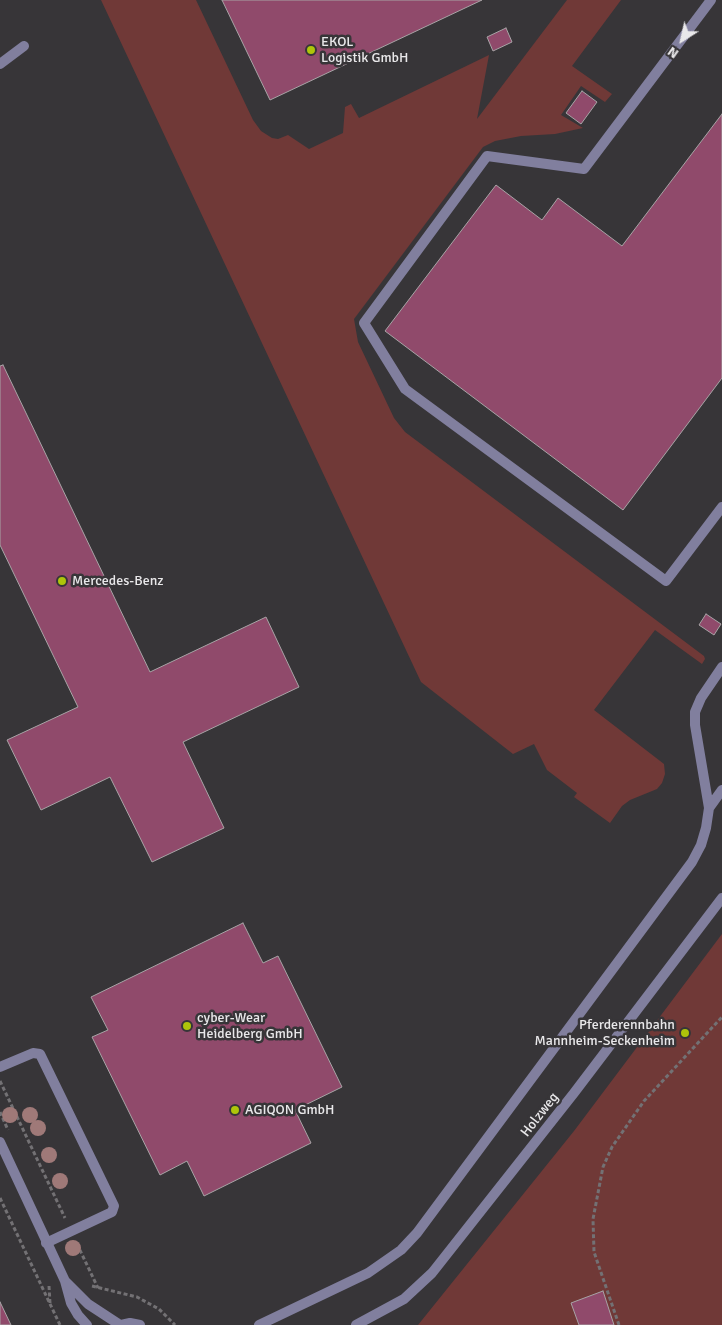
<!DOCTYPE html>
<style>
body{margin:0}
#map{position:relative;width:722px;height:1325px;overflow:hidden;background:#373538;font-family:Signika,sans-serif}
canvas{display:block}
.north{position:absolute;left:657px;top:15px;width:50px;height:50px;-webkit-text-stroke:4px #373538;paint-order:stroke;rotate:215deg;font-size:14px;font-weight:700;line-height:20px;text-align:center;color:#e9e8ea}
.north::after{content:'';display:block;margin:auto;width:18px;height:22px;background:#e9e8ea;clip-path:polygon(50% 0,100% 100%,50% 72%,0 100%)}
</style>
<div id="map">
<canvas width="722" height="1325"></canvas>
<div class="north">N</div>
</div>
<script>
const ctx = document.querySelector('canvas').getContext('2d');
ctx.lineJoin = 'round';
function fill(path, color) {
  ctx.fillStyle = color;
  ctx.fill(path, 'evenodd');
}
function poly(rows) {
  const path = new Path2D();
  for (const r of rows) {
    path.moveTo(r[0], r[1]);
    for (let i = 2; i < r.length; i += 2) path.lineTo(r[i], r[i + 1]);
  }
  return path;
}
function strokePath(path, color, width, dash) {
  ctx.strokeStyle = color;
  ctx.lineWidth = width;
  ctx.lineCap = dash ? 'butt' : 'round';
  ctx.setLineDash(dash || []);
  ctx.stroke(path);
}
function write(font, color, halo, rows, align = 'center') {
  ctx.font = font + ' Signika,sans-serif';
  ctx.lineWidth = 5;
  ctx.setLineDash([]);
  ctx.textBaseline = 'middle';
  ctx.strokeStyle = halo;
  ctx.fillStyle = color;
  for (const [text, x, y, turn = 0] of rows) {
    ctx.save();
    ctx.translate(x, y);
    ctx.rotate((+turn || 0) * Math.PI / 180);
    ctx.textAlign = isNaN(turn) ? turn : align;
    if (halo) ctx.strokeText(text, 0, 0);
    ctx.fillText(text, 0, 0);
    ctx.restore();
  }
}
fill(poly([
 [101,0,196,0,253,120,261,131,272,138,278,139,288,135,309,149,343,133,345,107,351,104,359,118,489,55,477,119,567,0,621,0,572,66,612,94,605,102,581,86,561,115,583,128,555,134,521,136,495,141,483,147,354,319,358,342,394,418,405,432,704,656,705,659,702,664,655,630,594,710,664,764,665,774,662,783,657,789,630,800,622,806,610,823,574,797,577,793,547,770,534,744,513,754,421,682],
 [722,934,722,1325,418,1325,574,1131]
]), '#703937');
const building = poly([
 [222,0,482,0,270,100,222,0],
 [506,28,512,42,493,51,487,37,506,28],
 [582,91,597,102,581,124,566,113,582,91],
 [722,114,722,378,623,510,385,331,496,185,542,220,558,198,622,246,722,114],
 [3,365,150,672,266,617,299,687,183,742,224,828,152,862,110,777,41,810,7,740,78,707,0,545,0,366,3,365],
 [706,614,721,624,714,635,699,625,706,614],
 [243,923,263,963,278,956,342,1087,295,1110,311,1143,204,1196,187,1161,160,1175,92,1037,108,1030,91,997,243,923],
 [603,1291,614,1325,579,1325,571,1303,603,1291],
 [0,1302,11,1325,0,1325,0,1302]
]);
fill(building, '#904a6b');
strokePath(building, '#a8a4a6', 1);
strokePath(poly([
 [0,1081,65,1218],
 [0,1112,8,1130],
 [0,1198,60,1325],
 [77,1244,98,1288],
 [49,1286,50,1303],
 [92,1286,137,1297,159,1309,175,1325],
 [619,1325,594,1252,593,1219,603,1167,612,1147,644,1101,722,1017]
]), '#737174', 3, [4, 2.5]);
strokePath(poly([
 [711,0,584,169,487,156,364,323,405,389,666,581,722,507],
 [0,64,24,46],
 [709,808,722,790],
 [0,1067,33,1053,40,1054,114,1206,112,1212,46,1243],
 [259,1325,368,1273,401,1250,417,1233,692,862,701,845,706,828,709,808,695,725,695,712,701,698,722,667]
]), '#817f9e', 10);
strokePath(poly([
 [0,1142,65,1281,71,1303,78,1315,87,1325],
 [66,1282,88,1304,120,1325],
 [121,1325,130,1323,140,1325],
 [356,1325,404,1299,432,1273,574,1093,722,898]
]), '#817f9e', 10);
ctx.fillStyle = '#9f7978';
for (const [x, y] of [
 [10,1115],
 [30,1115],
 [38,1128],
 [49,1155],
 [60,1181],
 [73,1248]
]) {
  ctx.beginPath();
  ctx.arc(x, y, 8, 0, 2 * Math.PI);
  ctx.fill();
}
for (const [x, y, r, color] of [
 [311,50,5,"#aec50a"],
 [62,581,5,"#aec50a"],
 [187,1026,5,"#aec50a"],
 [685,1033,5,"#aec50a"],
 [235,1110,5,"#aec50a"]
]) {
  const dot = new Path2D();
  dot.arc(x, y, r, 0, 2 * Math.PI);
  ctx.fillStyle = color;
  ctx.fill(dot);
  strokePath(dot, '#373538', 2);
}
write('14px', '#e9e8ea', '#373538', [
 ["EKOL",321,42],
 ["Logistik GmbH",321,58],
 ["Mercedes-Benz",72,581],
 ["cyber-Wear",197,1018],
 ["Heidelberg GmbH",197,1034],
 ["Pferderennbahn",675,1025,"right"],
 ["Mannheim-Seckenheim",675,1041,"right"],
 ["AGIQON GmbH",245,1110]
], 'left');
write('14px', '#e9e8ea', '#373538', [
 ["Holzweg",540,1115,-52]
]);
</script>
